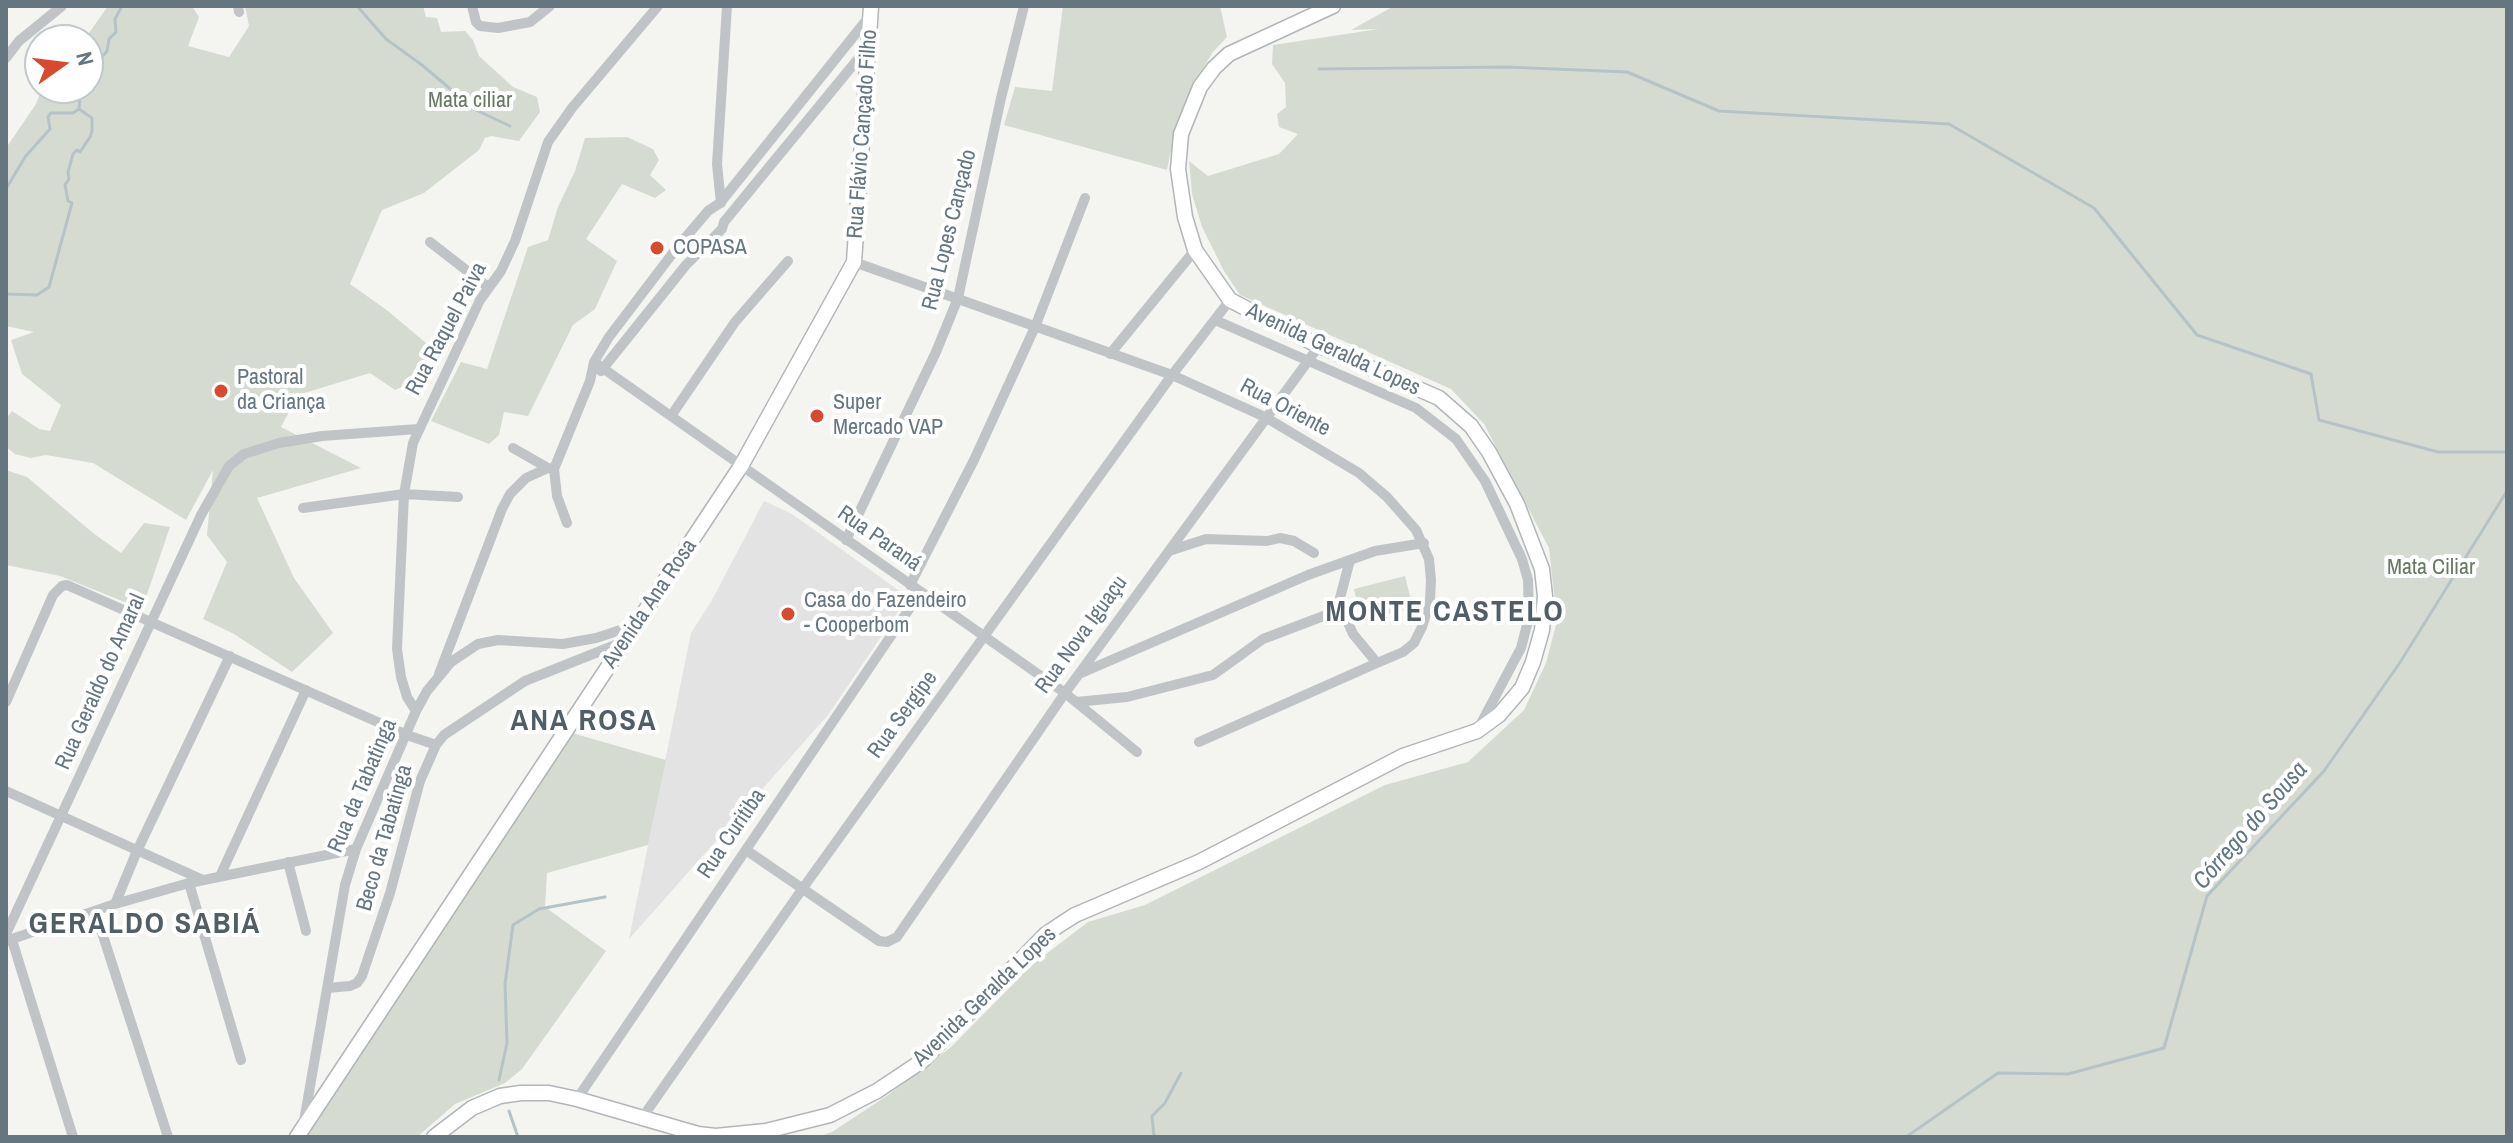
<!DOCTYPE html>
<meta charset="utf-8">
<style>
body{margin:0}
#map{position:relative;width:2513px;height:1143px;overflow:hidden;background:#f4f4f1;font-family:"Archivo Narrow",sans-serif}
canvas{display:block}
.frame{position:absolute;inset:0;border:8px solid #657680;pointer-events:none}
.north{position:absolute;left:24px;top:24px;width:80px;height:80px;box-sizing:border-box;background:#fff;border:2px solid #c1c8cc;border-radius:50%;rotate:76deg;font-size:22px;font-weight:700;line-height:32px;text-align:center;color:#657680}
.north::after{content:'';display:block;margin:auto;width:28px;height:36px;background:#d9492d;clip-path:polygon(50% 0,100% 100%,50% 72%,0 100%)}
</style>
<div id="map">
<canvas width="2513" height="1143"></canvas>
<div class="frame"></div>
<div class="north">N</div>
</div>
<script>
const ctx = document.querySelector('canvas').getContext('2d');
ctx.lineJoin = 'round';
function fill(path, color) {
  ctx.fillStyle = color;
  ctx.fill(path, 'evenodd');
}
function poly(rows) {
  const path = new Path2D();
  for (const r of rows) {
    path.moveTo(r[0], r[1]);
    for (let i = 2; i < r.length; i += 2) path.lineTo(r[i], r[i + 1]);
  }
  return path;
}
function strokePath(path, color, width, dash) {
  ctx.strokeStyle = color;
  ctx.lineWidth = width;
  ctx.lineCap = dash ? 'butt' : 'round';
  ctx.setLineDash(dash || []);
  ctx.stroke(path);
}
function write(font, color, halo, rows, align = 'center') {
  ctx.font = font + ' "Archivo Narrow",sans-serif';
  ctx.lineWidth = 8;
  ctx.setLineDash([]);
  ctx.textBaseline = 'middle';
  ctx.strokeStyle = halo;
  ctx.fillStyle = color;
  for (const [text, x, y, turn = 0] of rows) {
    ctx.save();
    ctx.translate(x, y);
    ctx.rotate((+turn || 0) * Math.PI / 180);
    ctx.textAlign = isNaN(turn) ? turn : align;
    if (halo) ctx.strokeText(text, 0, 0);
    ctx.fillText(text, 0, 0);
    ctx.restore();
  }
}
fill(poly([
 [764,501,792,514,908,597,828,715,629,939,691,633,711,602]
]), '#e2e3e2');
fill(poly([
 [108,6,192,6,199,17,188,46,229,57,249,26,245,6,423,6,426,17,437,18,441,32,465,31,473,40,479,56,513,87,537,97,540,112,519,141,491,136,485,138,479,150,424,193,382,210,350,284,388,311,439,354,409,384,395,390,370,373,298,395,281,427,361,468,257,498,294,578,333,633,292,672,234,634,203,619,227,562,207,535,213,470,186,520,93,463,46,455,31,458,15,454,6,447,6,419,12,411,39,429,50,431,61,405,22,374,11,340,34,332,6,326,6,148,36,104,42,88,88,88,88,40,84,40],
 [1063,6,1220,6,1227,37,1212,53,1193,87,1170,154,1167,170,1004,125,1015,87,1052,91],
 [1394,6,2507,6,2507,1137,818,1137,832,1132,888,1095,951,1047,1033,964,1088,922,1145,905,1385,785,1468,762,1524,710,1546,663,1557,621,1549,548,1484,424,1451,389,1240,295,1224,271,1202,227,1192,194,1189,161,1208,176,1279,154,1298,134,1279,127,1277,114,1286,107,1285,83,1272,64,1273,45,1379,29,1351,30],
 [627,137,653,149,659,160,650,175,666,190,655,198,622,184,586,239,617,261,595,309,573,325,528,416,504,412,499,435,489,444,431,421,461,362,487,369,528,247,548,240,558,207,575,171,585,138],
 [6,470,27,477,93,533,121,553,144,523,170,527,142,609,60,576,6,565],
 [1405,576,1413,608,1361,621,1354,589],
 [572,733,666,760,648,845,547,873,545,907,606,951,522,1069,505,1083,455,1104,417,1137,303,1137]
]), '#d6dbd2');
strokePath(poly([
 [357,6,386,39,422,65,474,109,510,126],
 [1319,69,1506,67,1627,72,1719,111,1949,124,2094,208,2197,335,2311,374,2319,420,2438,452,2507,452],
 [6,189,25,157,50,129,48,117,51,113,73,113,79,109],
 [6,294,37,295,49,287,72,203,68,201,65,185,69,179,68,172,73,154,77,150,80,152,90,137,92,131,92,118,79,109,80,96,87,90,97,63,107,51,109,39,116,32,115,19,122,6],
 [499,1080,507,1043,505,984,513,925,539,909,605,897],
 [509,1111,518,1137],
 [1154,1137,1152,1116,1165,1103,1181,1073],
 [1906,1137,1998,1073,2068,1074,2164,1048,2207,896,2324,771,2399,664,2507,491]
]), '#b6c3c6', 3);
const secondary = poly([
 [297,1137,741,466,854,262,871,6],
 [434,1137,472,1108,500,1096,521,1093,549,1093,577,1099,698,1134,716,1136,766,1131,830,1115,877,1091,922,1061,1046,934,1061,924,1075,915,1199,862,1403,756,1477,731,1499,715,1522,688,1533,662,1542,630,1545,596,1542,569,1517,504,1489,452,1471,426,1439,398,1311,342,1230,300,1195,250,1185,217,1178,169,1181,134,1200,87,1214,68,1229,54,1333,6]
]);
strokePath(secondary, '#b0b6b9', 17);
strokePath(poly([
 [238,6,239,12],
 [472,6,476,22,480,26,498,28,530,22,550,6],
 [6,58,19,41,62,6],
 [721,203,717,164,727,6],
 [430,242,488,287],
 [854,262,1172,375,1265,417,1359,473,1387,497,1416,530,1429,559,1431,580,1430,601,1422,627,1414,643,1403,652,1377,663,1353,634,1342,609,1340,598,1350,560],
 [1215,320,1416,408,1456,439,1485,481,1522,559,1528,580,1529,617,1521,648,1478,729],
 [1110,354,1195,250],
 [594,362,1065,693,1137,752],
 [601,371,686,265,722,229,724,222,867,48],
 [671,416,735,322,788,261],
 [513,448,548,468],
 [554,469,557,496,567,523],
 [303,508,404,494,458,497],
 [846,540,936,352,958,298,1001,98,1024,6],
 [1169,551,1206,539,1267,541,1280,538,1294,541,1314,553],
 [910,585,974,460,1035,327,1085,198],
 [439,674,502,509,510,494,526,478,548,468,554,469,590,381,594,362,609,337,679,245,708,211,720,203,869,17],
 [1079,674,1308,575,1375,551,1424,543],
 [6,702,53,595,62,586,67,585,407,735,436,745],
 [1076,702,1127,697,1213,675,1263,639,1342,609],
 [416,711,407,697,401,677,397,649,404,494,413,443,480,300,501,271,515,241,548,142,572,108,658,6],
 [1199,742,1377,663],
 [6,791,203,880],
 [746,850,879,941,887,942,897,937,1065,693,1319,346],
 [288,862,306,931],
 [220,876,306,690],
 [189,883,241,1060],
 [115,904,137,851,230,656],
 [95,911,168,1137],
 [6,934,201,515,229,466,244,454,279,443,322,436,418,429],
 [12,940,73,1137],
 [6,941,115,904,189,883,356,849],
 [327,988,350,986,357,983,362,976,390,893,420,781,436,745,444,735,525,681,623,642],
 [577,1099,920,593],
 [642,1118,803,888,1172,375,1230,300],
 [304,1121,345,885,356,849,416,711,427,691,451,662,478,644,498,640,563,644,596,638,636,625]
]), '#c0c4c7', 10);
strokePath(secondary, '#fff', 14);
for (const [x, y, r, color] of [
 [657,248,8,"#d9492d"],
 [221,391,8,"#d9492d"],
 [817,416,8,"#d9492d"],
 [788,614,8,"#d9492d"]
]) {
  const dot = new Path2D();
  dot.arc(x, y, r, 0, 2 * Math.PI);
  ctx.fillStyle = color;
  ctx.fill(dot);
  strokePath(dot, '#fff', 3);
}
write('22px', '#697863', '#fff', [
 ["Mata ciliar",470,101],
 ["Mata Ciliar",2431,568]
]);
write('22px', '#657680', '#fff', [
 ["Rua Flávio Cançado Filho",863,134,-86],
 ["Rua Lopes Cançado",950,230,-76],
 ["Rua Raquel Paiva",447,329,-62],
 ["Avenida Geralda Lopes",1333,350,25],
 ["Rua Oriente",1285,408,28],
 ["Rua Paraná",879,539,35],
 ["Avenida Ana Rosa",650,604,-56],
 ["Rua Nova Iguaçu",1082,635,-54],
 ["Rua Geraldo do Amaral",101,682,-66],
 ["Rua Sergipe",903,715,-54],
 ["Rua da Tabatinga",363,786,-67],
 ["Rua Curitiba",732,834,-56],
 ["Beco da Tabatinga",385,838,-74],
 ["Avenida Geralda Lopes",985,997,-44]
]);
write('22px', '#657680', '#fff', [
 ["COPASA",673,248],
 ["Pastoral",237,378],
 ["da Criança",237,403],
 ["Super",833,403],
 ["Mercado VAP",833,428],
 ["Casa do Fazendeiro",804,601],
 ["- Cooperbom",804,626]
], 'left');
write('italic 24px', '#61777e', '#fff', [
 ["Córrego do Sousa",2251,826,-49]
]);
ctx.letterSpacing = '2px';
write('bold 30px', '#525e66', '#fff', [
 ["MONTE CASTELO",1445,613],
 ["ANA ROSA",584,722],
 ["GERALDO SABIÁ",145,925]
]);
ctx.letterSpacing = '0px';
</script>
